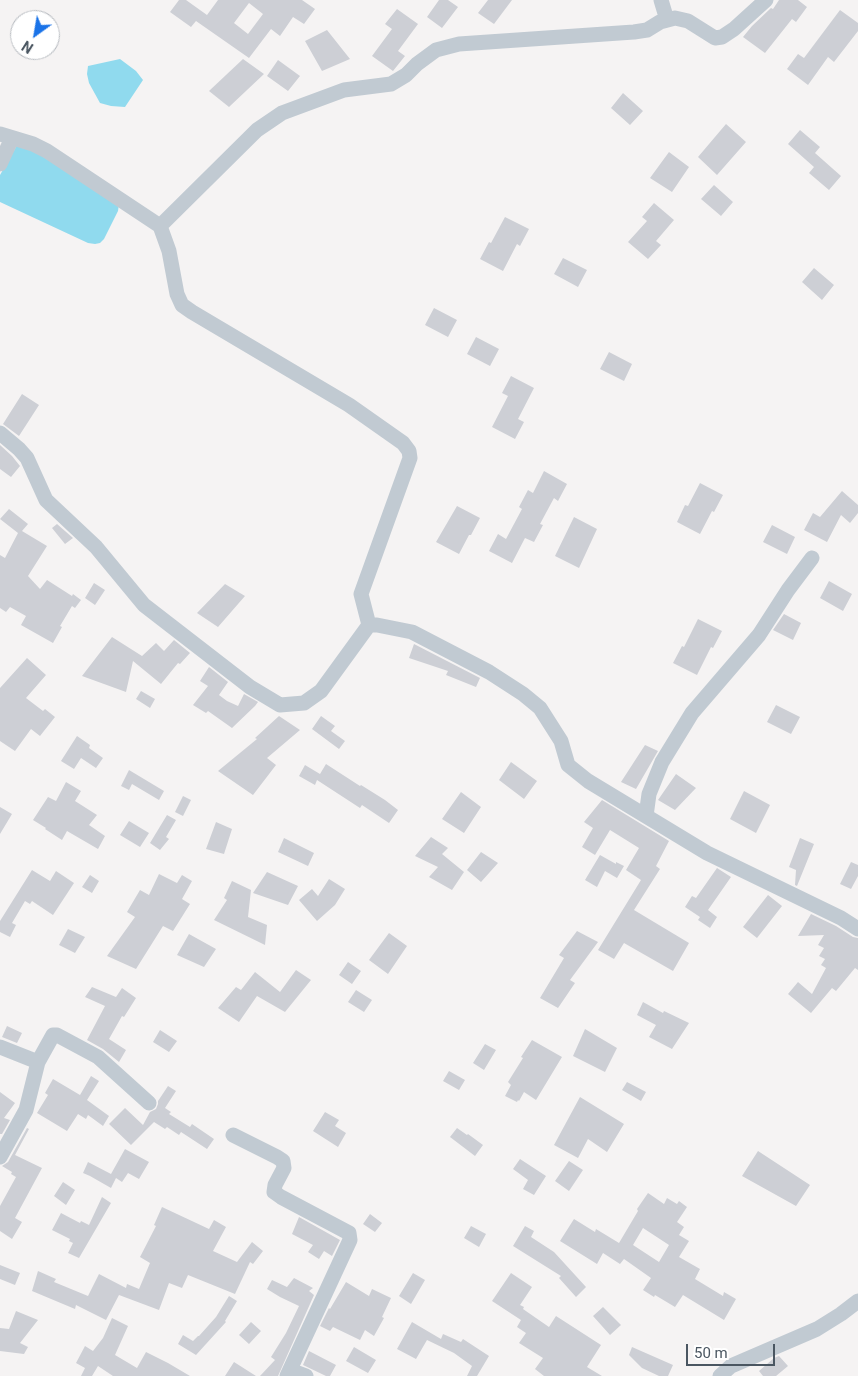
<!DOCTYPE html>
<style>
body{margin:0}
#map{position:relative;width:858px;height:1376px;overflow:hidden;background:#f5f3f3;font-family:Roboto,sans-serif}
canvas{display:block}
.north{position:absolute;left:10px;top:10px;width:50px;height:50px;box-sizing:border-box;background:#fff;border:1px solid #b7bbc0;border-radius:50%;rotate:212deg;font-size:14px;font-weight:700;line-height:20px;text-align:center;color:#4a5661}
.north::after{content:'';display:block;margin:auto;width:18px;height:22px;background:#1a73e8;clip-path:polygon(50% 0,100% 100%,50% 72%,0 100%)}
.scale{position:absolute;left:686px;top:1344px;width:89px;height:22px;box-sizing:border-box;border:2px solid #4a5661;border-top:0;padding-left:6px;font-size:15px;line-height:18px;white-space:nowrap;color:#4a5661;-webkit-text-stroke:4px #fff;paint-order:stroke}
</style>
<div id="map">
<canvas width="858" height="1376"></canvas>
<div class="north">N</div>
<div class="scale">50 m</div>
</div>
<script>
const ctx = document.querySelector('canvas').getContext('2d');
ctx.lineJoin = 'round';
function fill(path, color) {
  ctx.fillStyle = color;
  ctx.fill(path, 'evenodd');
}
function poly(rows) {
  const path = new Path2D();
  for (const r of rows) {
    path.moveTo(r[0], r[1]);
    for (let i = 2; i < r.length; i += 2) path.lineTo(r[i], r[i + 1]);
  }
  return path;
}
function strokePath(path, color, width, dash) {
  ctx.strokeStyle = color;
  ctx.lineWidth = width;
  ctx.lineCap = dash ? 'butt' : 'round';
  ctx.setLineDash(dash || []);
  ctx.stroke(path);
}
fill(poly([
 [120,59,136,71,143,80,125,107,111,106,100,103,89,83,87,74,88,66],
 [21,143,119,204,118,211,104,239,100,243,95,244,88,243,0,202,0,175,16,147]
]), '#90daee');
fill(poly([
 [179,0,186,0,207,15,218,0,302,0,315,9,304,24,293,17,280,36,271,29,249,58,196,21,191,27,170,12],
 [249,3,263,14,248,34,234,23],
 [439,0,448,0,458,7,442,28,427,17],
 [488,0,512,0,494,24,478,13],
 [779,0,798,0,807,7,796,22,792,19,765,53,743,37,752,26,771,8,773,9],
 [397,9,418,24,398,51,405,56,393,71,372,56,392,29,385,24],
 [840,10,858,23,858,31,834,62,828,57,808,85,787,69,798,54,804,58],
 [327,30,350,59,322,71,305,41],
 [243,59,264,74,229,107,209,91],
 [278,60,300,76,288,91,267,76],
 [623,93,643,111,630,125,611,108],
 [726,124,746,142,717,175,698,157],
 [800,130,820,147,815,153,841,176,829,190,809,173,814,167,788,144],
 [669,152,689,167,672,192,650,178],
 [714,185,733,202,721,216,701,199],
 [654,203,674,220,656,241,661,245,648,259,628,242,647,221,642,217],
 [505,217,529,229,520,246,517,244,503,271,480,259,489,242,491,243],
 [563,258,587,270,578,287,554,274],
 [814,268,834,285,822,300,802,282],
 [434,308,457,320,448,337,425,325],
 [476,337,499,349,490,366,467,354],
 [609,352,632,364,624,381,600,369],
 [511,376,534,388,518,419,524,422,515,439,492,427,508,396,502,393],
 [22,394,39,405,19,436,3,424],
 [0,445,12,456,20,466,11,477,0,469],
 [544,471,567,484,558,501,554,498,540,524,543,525,534,542,525,538,512,563,489,551,498,534,506,539,522,509,519,507,528,490,533,493],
 [700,483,723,495,714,512,712,511,700,534,677,522,685,505,688,506],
 [842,491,858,505,858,513,850,523,841,515,827,542,804,530,813,513,820,517],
 [457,506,480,518,471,535,469,535,459,554,436,542],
 [9,509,28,524,22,531,47,546,28,576,40,589,47,580,72,596,73,594,81,600,75,608,72,606,60,626,62,627,53,643,21,625,26,616,10,607,6,612,0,608,0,555,5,558,18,533,0,519],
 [574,517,597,529,579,568,555,556],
 [57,524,73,538,65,544,52,528],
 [772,525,795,537,787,554,763,542],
 [829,581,852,594,843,611,820,598],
 [94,583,105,590,95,605,85,598],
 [225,584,245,596,218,627,197,613],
 [784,614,801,623,793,640,773,630],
 [698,619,722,631,713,648,711,647,697,675,673,663,682,646,684,647],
 [112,637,142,656,156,643,164,651,174,640,190,653,180,664,178,663,161,684,133,661,126,692,82,676],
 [414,644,480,678,476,687,446,675,448,671,409,658],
 [27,658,46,675,26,698,43,711,45,709,55,717,40,736,31,729,15,751,0,741,0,688],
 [209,667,228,682,219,695,227,701,238,706,244,694,258,702,255,706,232,728,208,711,206,713,193,705,208,686,200,681],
 [141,691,155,699,150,708,136,699],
 [776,705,800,717,791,734,767,722],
 [279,716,300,730,267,758,276,765,253,795,218,771,257,739,255,738],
 [321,716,335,726,331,731,345,741,339,749,312,729],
 [77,736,90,745,89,748,103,758,96,768,81,758,74,769,61,761],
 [645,745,658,751,636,789,621,782],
 [511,762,537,781,524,799,499,780],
 [326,764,360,786,361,785,385,800,398,810,389,823,362,805,360,808,317,780,315,785,299,776,305,765,320,774],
 [129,770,164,791,159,800,132,784,129,790,121,786],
 [676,774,696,788,675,810,658,800],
 [66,782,81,791,75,801,97,815,89,825,105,836,98,849,67,831,62,840,45,829,46,828,33,820,48,797,56,801],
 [744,791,770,805,756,833,730,819],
 [461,792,481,807,464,833,442,819],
 [183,796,191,800,183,816,175,812],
 [602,800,669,841,656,866,660,869,634,910,689,943,673,971,624,943,614,959,598,950,641,880,626,870,639,848,610,830,595,855,582,847,593,828,584,822],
 [0,807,12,814,0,834],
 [167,815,176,820,166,837,169,839,160,850,150,843],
 [129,821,149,833,140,847,120,835],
 [216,822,232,829,224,854,206,849],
 [431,837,448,848,442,854,464,872,452,890,429,877,438,867,415,856],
 [284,838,314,853,308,866,278,852],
 [800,838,814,844,797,886,795,885,796,870,789,867],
 [481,852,498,863,481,882,467,870],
 [600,855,616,864,616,862,624,866,617,878,605,871,597,887,585,880],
 [851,862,858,865,858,876,851,889,840,884],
 [717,868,731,877,708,910,717,917,710,928,698,920,700,917,685,907,692,896,696,898],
 [32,870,50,881,56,871,74,883,53,915,32,901,30,904,25,901,12,923,16,925,10,937,0,932,0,921],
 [267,872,298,886,288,905,253,893],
 [159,874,177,883,182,875,192,881,182,899,190,904,173,931,163,926,136,969,107,956,135,917,127,912,140,890,149,895],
 [90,875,99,881,92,893,82,887],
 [329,879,345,889,335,905,317,921,299,900,312,889,318,896],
 [232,881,251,890,248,917,267,925,265,945,214,920,227,900,224,898],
 [768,895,782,906,757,938,743,927],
 [811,914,836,926,853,937,858,938,858,970,855,968,836,991,832,988,811,1013,788,994,798,982,812,994,826,968,821,965,825,959,819,956,824,948,818,945,824,935,798,936],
 [68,929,85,937,75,953,59,945],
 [577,931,598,942,570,980,575,983,558,1008,540,998,564,958,559,955],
 [389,933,407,946,388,974,369,960],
 [189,934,216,949,204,967,177,955],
 [348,962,361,971,352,984,339,975],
 [296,970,311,980,285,1012,257,996,239,1022,218,1008,236,987,241,990,255,972,280,992],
 [92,987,116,997,122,988,136,998,124,1017,122,1016,109,1039,126,1050,119,1062,103,1049,87,1040,105,1006,85,997],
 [356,990,372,1000,364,1012,348,1002],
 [643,1002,663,1013,664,1011,689,1023,672,1049,649,1037,656,1025,637,1015],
 [7,1026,22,1033,17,1043,2,1037],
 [585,1029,617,1048,605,1072,573,1056],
 [160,1030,177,1041,169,1052,153,1042],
 [532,1040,562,1057,536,1100,524,1092,519,1101,518,1100,517,1102,505,1096,511,1085,508,1082,523,1058,521,1057],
 [485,1044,496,1050,484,1070,473,1063],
 [449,1071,465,1080,459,1090,443,1081],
 [91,1076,99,1081,87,1100,109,1116,103,1126,88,1115,86,1119,78,1114,67,1131,37,1113,48,1095,45,1093,53,1079,80,1095],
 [627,1082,646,1092,641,1101,622,1090],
 [168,1086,176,1091,165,1108,171,1112,169,1114,190,1127,192,1124,214,1139,207,1149,181,1132,179,1135,167,1127,165,1129,154,1122,131,1145,109,1124,125,1108,143,1125,150,1112,156,1109,158,1104,158,1101],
 [0,1092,15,1103,4,1118,10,1120,2,1134,0,1134],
 [580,1097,624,1124,607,1152,588,1139,578,1158,554,1145],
 [325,1112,339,1120,335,1126,346,1133,338,1147,313,1131],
 [27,1128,29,1129,15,1155,42,1168,15,1218,22,1222,12,1239,0,1231,0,1206,16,1177,11,1174,12,1172,2,1166,8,1162],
 [457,1128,467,1135,468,1134,483,1145,475,1156,450,1137],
 [125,1149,149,1162,139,1179,128,1173,122,1182,116,1178,111,1188,90,1176,83,1173,88,1162,111,1174],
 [758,1151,810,1185,796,1206,742,1176],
 [520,1159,546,1176,534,1195,523,1189,528,1180,513,1169],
 [569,1161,583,1170,569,1191,555,1181],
 [63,1182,75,1190,66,1205,54,1196],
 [648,1193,664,1204,667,1198,677,1204,679,1201,687,1207,677,1222,684,1227,679,1235,689,1241,679,1257,700,1269,695,1279,723,1296,724,1292,736,1299,724,1320,683,1295,675,1307,655,1295,654,1297,643,1290,651,1278,624,1259,620,1264,603,1253,597,1264,560,1241,574,1219,595,1232,596,1229,619,1243,638,1211,637,1209],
 [643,1228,669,1245,659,1262,633,1245],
 [102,1197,111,1203,79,1258,68,1253,73,1243,69,1241,70,1239,52,1230,61,1213,80,1223,81,1221,89,1225],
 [162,1207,209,1229,214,1220,226,1227,213,1251,237,1262,252,1242,263,1251,253,1264,250,1262,235,1294,188,1275,182,1288,169,1283,159,1310,119,1295,106,1320,76,1305,75,1309,32,1291,38,1271,56,1279,54,1282,88,1296,99,1274,126,1288,127,1284,139,1289,150,1263,140,1257,156,1226,154,1225],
 [370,1214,382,1223,375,1232,363,1224],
 [299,1217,340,1240,332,1256,324,1251,319,1259,308,1252,313,1245,292,1234],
 [471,1226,486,1234,479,1247,464,1238],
 [525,1226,534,1231,531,1237,554,1252,586,1287,576,1297,559,1278,561,1276,513,1246],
 [0,1265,20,1273,15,1285,0,1279],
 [413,1273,425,1280,411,1304,399,1296],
 [511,1273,532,1287,520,1305,524,1307,523,1309,549,1327,556,1316,601,1345,587,1367,602,1376,544,1376,535,1369,543,1358,519,1343,526,1333,517,1327,521,1320,492,1301],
 [294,1278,313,1288,309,1291,314,1295,278,1376,260,1376,275,1360,271,1357,286,1333,299,1306,280,1297,267,1289,272,1280,287,1287],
 [346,1282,369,1296,372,1289,391,1298,382,1317,384,1318,374,1336,365,1330,360,1340,333,1327,330,1331,320,1326,329,1308,330,1309],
 [229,1296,237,1301,225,1321,226,1322,196,1355,178,1344,183,1335,193,1341,198,1336,199,1336,216,1317],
 [603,1307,621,1325,610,1335,593,1316],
 [16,1311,38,1320,20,1343,28,1347,24,1354,0,1351,0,1328,9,1329],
 [112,1318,128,1326,115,1355,137,1368,146,1352,168,1363,190,1376,113,1376,98,1366,92,1376,81,1376,85,1368,76,1363,85,1346,93,1351,103,1338],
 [251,1322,261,1331,249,1344,239,1335],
 [412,1322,441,1339,443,1334,461,1342,463,1339,489,1356,477,1376,467,1376,472,1366,454,1353,427,1340,416,1359,397,1349],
 [354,1347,376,1360,368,1373,346,1361],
 [632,1347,673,1365,668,1376,659,1376,642,1368,629,1355],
 [309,1351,336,1365,330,1376,326,1376,303,1365],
 [779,1356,788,1366,776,1376,763,1376,759,1371,774,1358],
 [234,1362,256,1376,225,1376]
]), '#cdcfd5');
strokePath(poly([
 [661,0,667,20],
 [0,134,33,144,47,151,160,226,257,130,282,113,344,90,391,84,406,75,417,64,436,50,459,44,634,32,647,30,660,22,675,18,688,21,715,38,722,37,734,29,766,0],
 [0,164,12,138],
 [160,226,169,251,177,294,182,305,192,312,349,405,403,443,409,451,410,458,361,594,369,625],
 [0,433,19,449,27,458,46,500,96,547,144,605,250,687,280,705,304,703,321,691,369,625,377,625,412,632,489,672,523,694,540,708,561,741,568,765,588,781,707,853,841,918,858,929],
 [646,816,649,794,662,762,692,713,759,635,788,590,812,558],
 [0,1047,38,1062,53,1035,57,1035,98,1057,149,1103],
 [233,1135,277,1157,283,1161,284,1168,275,1185,274,1192,281,1197,349,1233,350,1240,287,1376],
 [0,1157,26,1110,38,1062],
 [290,1370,306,1376],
 [720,1376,731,1366,817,1329,841,1314,858,1301]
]), '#c1cad2', 15);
</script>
